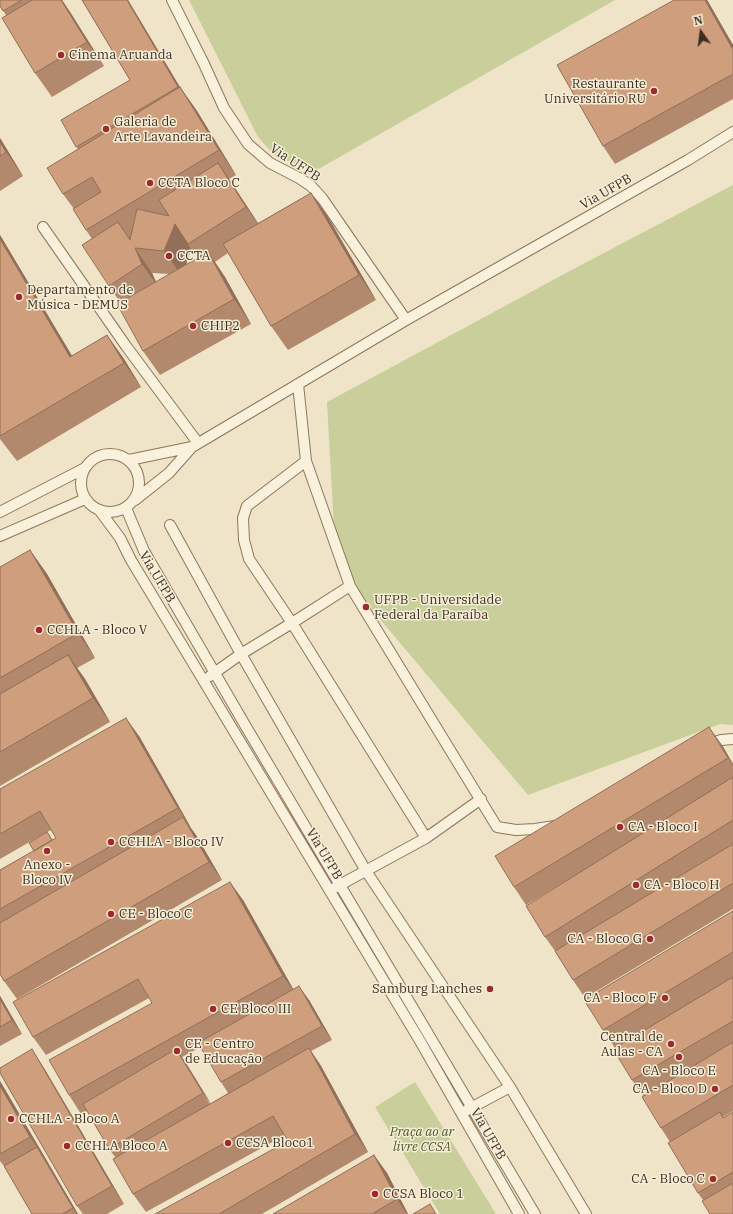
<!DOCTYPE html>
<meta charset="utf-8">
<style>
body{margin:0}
#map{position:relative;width:733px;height:1214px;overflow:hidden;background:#f0e4c8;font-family:"IBM Plex Serif",serif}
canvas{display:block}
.north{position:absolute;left:681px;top:12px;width:40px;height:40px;-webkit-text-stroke:3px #f7eed8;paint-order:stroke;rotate:346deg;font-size:11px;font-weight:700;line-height:16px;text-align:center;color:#3d2e20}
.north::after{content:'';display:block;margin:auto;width:14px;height:18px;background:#3d2e20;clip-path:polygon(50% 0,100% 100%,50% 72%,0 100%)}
</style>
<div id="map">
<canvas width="733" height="1214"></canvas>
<div class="north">N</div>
</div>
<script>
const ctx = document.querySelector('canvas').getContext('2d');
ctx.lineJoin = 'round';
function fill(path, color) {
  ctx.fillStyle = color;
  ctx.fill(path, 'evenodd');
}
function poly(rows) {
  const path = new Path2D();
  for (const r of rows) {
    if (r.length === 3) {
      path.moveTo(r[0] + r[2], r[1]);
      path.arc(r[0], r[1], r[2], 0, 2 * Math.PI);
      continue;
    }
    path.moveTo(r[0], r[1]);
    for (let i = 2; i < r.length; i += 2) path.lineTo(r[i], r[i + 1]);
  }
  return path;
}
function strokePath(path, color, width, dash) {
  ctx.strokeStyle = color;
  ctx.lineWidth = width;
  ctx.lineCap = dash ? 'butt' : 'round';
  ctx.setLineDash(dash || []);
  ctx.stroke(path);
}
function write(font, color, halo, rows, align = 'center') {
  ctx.font = font + ' "IBM Plex Serif",serif';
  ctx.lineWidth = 3;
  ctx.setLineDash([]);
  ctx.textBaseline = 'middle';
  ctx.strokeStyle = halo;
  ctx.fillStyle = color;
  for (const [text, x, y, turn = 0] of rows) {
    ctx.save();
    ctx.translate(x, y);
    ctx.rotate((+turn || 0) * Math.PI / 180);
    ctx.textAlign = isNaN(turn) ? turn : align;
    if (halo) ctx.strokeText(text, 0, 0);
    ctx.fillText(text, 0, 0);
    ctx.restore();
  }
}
fill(poly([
 [189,0,615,0,315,171,276,157,258,137],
 [733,185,733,725,720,724,528,795,336,567,327,402,566,273],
 [415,1082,496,1214,440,1214,375,1107]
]), '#c9cf9b');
const service = poly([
 [172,0,204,64,224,108,248,144,270,163,299,178,311,186,322,198,406,320],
 [43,227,126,346,198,443],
 [298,384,306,461,350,586,497,827,516,830,535,829,555,826],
 [192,447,406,320,688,160,733,132],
 [110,483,29],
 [129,460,192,447,169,473,135,500],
 [306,461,247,506,243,518,244,540,249,559,292,623,426,838],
 [126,508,144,551,245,725,535,1214],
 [100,511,120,538,131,560,420,1041,519,1214],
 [0,512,85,468],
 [170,525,241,654,366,871,510,1087,586,1214],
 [0,536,85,499],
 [210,676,241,654,292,623,350,586],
 [706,745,721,740,733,739],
 [336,887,426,838,481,799],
 [467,1110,510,1087]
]);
strokePath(service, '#8d765c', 12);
strokePath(service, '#faf1dc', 10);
fill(poly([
 [0,0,62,0,70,12,104,66,52,97,35,73,6,15,0,6],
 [82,0,128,0,180,87,197,111,236,175,229,179,258,223,311,193,328,217,376,300,288,350,271,326,228,253,215,262,225,277,251,324,160,375,143,351,120,302,109,286,92,239,86,230,74,209,63,194,78,149,61,120,130,80],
 [191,249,198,258,186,265],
 [152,273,169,274,156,282],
 [674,0,707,0,710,5,733,45,733,99,615,164,603,146],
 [0,138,23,176,0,191],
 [0,235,72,356,107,335,124,359,141,387,17,461,0,439],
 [30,550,47,574,95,658,77,668,85,679,110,722,0,786,0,567],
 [139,736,190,826,190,827,196,835,222,880,17,999,4,981,0,974,0,870,34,851,47,832,0,859,0,789],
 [51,830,56,838,53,840,47,832],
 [722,745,733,764,733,909,585,998,573,980,558,955,545,937,581,872,526,905,514,887],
 [243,900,293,989,309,1000,332,1040,311,1051,321,1066,368,1152,262,1214,155,1214,288,1141,285,1135,146,1212,133,1194,116,1158,109,1149,87,1111,81,1114,69,1095,152,1003,149,998,46,1055,33,1037],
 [201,1047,221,1082,228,1093,210,1104,182,1057],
 [733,911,733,1111,723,1117,723,1118,733,1112,733,1214,703,1200,698,1193,670,1142,661,1128,643,1096,632,1080,615,1048,603,1030],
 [0,996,22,1034,0,1046],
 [44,1068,124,1204,107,1214,83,1214,77,1206],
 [0,1081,47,1161,78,1214,32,1214,4,1166,0,1161],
 [374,1155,387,1173,408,1214,273,1214]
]), '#b2896c');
fill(poly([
 [61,0,62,0,70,12,104,66,87,42],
 [127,0,128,0,188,101,178,87],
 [705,0,707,0,710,5,733,45,733,50],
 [180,87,197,111,236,175,219,150],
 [0,138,23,176,6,152,0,142],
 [218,163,235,188,263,231,246,207],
 [311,193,328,217,376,300,359,275],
 [175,224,191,249,182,276,164,251],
 [0,235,87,381,70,357,0,239],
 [135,248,152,273,159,288,142,264],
 [208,252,225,277,251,324,234,299],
 [107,335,124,359,141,387,124,363],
 [30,550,47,574,95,658,78,633],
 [68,655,85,679,110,722,93,698],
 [126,718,139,736,190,826,178,808],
 [709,727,722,745,733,764,733,765],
 [183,817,196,835,222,880,209,862],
 [230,882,243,900,296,994,283,976],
 [299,986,309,1000,332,1040,322,1026],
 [0,996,22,1034,12,1020,0,999],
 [309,1048,321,1066,368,1152,355,1134],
 [32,1049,44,1068,124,1204,112,1186],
 [176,1049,186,1063,213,1107,203,1093],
 [0,1081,47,1161,30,1137,0,1086],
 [37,1147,47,1161,78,1214,77,1214,73,1208],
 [374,1155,387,1173,408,1214,407,1214,397,1199]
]), '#916f58');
const building = poly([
 [0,0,22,0,3,11,0,6,0,0],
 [32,0,61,0,87,42,35,73,2,18,32,0],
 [82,0,127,0,178,87,76,147,61,120,130,80,82,0],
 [674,0,705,0,733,50,733,74,603,146,557,65,674,0],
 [180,87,219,150,86,230,73,209,101,192,92,177,63,194,47,168,180,87],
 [0,142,6,152,0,156,0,142],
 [218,163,246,207,188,244,175,224,164,251,135,248,142,264,109,286,82,245,118,222,130,240,137,209,169,216,159,200,218,163],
 [311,193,359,275,271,326,223,244,311,193],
 [0,239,70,357,107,335,124,363,0,436,0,239],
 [208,252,234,299,143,351,117,304,208,252],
 [30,550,78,633,0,678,0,567,30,550],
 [68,655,93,698,0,752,0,694,68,655],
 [126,718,178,808,0,909,0,870,56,838,40,811,0,834,0,789,126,718],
 [709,727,728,758,514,887,495,856,709,727],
 [733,777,733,820,545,937,526,906,733,777],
 [183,817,209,862,4,981,0,974,0,923,183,817],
 [47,832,52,840,34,851,29,843,47,832],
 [733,844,733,883,573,980,555,951,733,844],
 [230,882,283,976,69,1095,49,1060,152,1003,138,979,33,1037,13,1002,230,882],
 [733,911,733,952,603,1030,584,1000,733,911],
 [733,977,733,1021,632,1080,613,1049,733,977],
 [299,986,322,1026,221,1082,198,1043,299,986],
 [0,999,12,1020,0,1027,0,999],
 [733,1042,733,1085,661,1128,642,1097,733,1042],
 [309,1048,355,1134,219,1214,155,1214,288,1141,273,1116,133,1194,113,1159,309,1048],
 [32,1049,112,1186,77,1206,0,1073,0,1068,32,1049],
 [176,1049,203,1093,109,1149,83,1104,176,1049],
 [0,1086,30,1137,0,1154,0,1086],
 [720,1112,723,1118,733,1112,733,1172,698,1193,668,1143,720,1112],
 [37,1147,73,1208,62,1214,32,1214,4,1166,37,1147],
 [374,1155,397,1199,372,1214,273,1214,374,1155],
 [733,1183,733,1214,710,1214,702,1201,733,1183],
 [430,1204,436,1214,413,1214,430,1204]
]);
fill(building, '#cf9f7d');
strokePath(building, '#916f58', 1);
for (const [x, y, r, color] of [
 [61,55,4,"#9e2a2b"],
 [654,91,4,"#9e2a2b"],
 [106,129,4,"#9e2a2b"],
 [150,183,4,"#9e2a2b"],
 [169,256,4,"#9e2a2b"],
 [19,297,4,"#9e2a2b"],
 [193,326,4,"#9e2a2b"],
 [366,607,4,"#9e2a2b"],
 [39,630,4,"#9e2a2b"],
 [620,827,4,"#9e2a2b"],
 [111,842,4,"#9e2a2b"],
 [47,851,4,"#9e2a2b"],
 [636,885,4,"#9e2a2b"],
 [111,914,4,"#9e2a2b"],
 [650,939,4,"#9e2a2b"],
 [490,989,4,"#9e2a2b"],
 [665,998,4,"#9e2a2b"],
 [213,1009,4,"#9e2a2b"],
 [671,1044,4,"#9e2a2b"],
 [177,1051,4,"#9e2a2b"],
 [679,1057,4,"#9e2a2b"],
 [715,1089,4,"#9e2a2b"],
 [11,1119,4,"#9e2a2b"],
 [228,1143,4,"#9e2a2b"],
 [67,1146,4,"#9e2a2b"],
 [713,1179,4,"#9e2a2b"],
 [375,1194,4,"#9e2a2b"]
]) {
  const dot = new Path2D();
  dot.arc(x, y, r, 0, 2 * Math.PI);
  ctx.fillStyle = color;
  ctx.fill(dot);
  strokePath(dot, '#f7eed8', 1.5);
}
write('13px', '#3d2e20', '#f7eed8', [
 ["Cinema Aruanda",69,55],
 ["Restaurante",646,84,"right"],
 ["Universitário RU",646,99,"right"],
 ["Galeria de",114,122],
 ["Arte Lavandeira",114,137],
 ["CCTA Bloco C",158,183],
 ["CCTA",177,256],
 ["Departamento de",27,290],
 ["Música - DEMUS",27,305],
 ["CHIP2",201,326],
 ["UFPB - Universidade",374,600],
 ["Federal da Paraíba",374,615],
 ["CCHLA - Bloco V",47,630],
 ["CA - Bloco I",628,827],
 ["CCHLA - Bloco IV",119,842],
 ["Anexo -",47,865,"center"],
 ["Bloco IV",47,880,"center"],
 ["CA - Bloco H",644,885],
 ["CE - Bloco C",119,914],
 ["CA - Bloco G",642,939,"right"],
 ["Samburg Lanches",482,989,"right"],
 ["CA - Bloco F",657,998,"right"],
 ["CE Bloco III",221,1009],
 ["Central de",663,1037,"right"],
 ["Aulas - CA",663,1052,"right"],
 ["CE - Centro",185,1044],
 ["de Educação",185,1059],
 ["CA - Bloco E",679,1071,"center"],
 ["CA - Bloco D",707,1089,"right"],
 ["CCHLA - Bloco A",19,1119],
 ["CCSA Bloco1",236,1143],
 ["CCHLA Bloco A",75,1146],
 ["CA - Bloco C",705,1179,"right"],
 ["CCSA Bloco 1",383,1194]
], 'left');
write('13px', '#3d2e20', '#f7eed8', [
 ["Via UFPB",295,163,33],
 ["Via UFPB",606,192,-30],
 ["Via UFPB",157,577,59],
 ["Via UFPB",324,854,59],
 ["Via UFPB",488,1134,60]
]);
write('italic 13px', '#4d5a26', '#f7eed8', [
 ["Praça ao ar",422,1132],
 ["livre CCSA",422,1147]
]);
</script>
